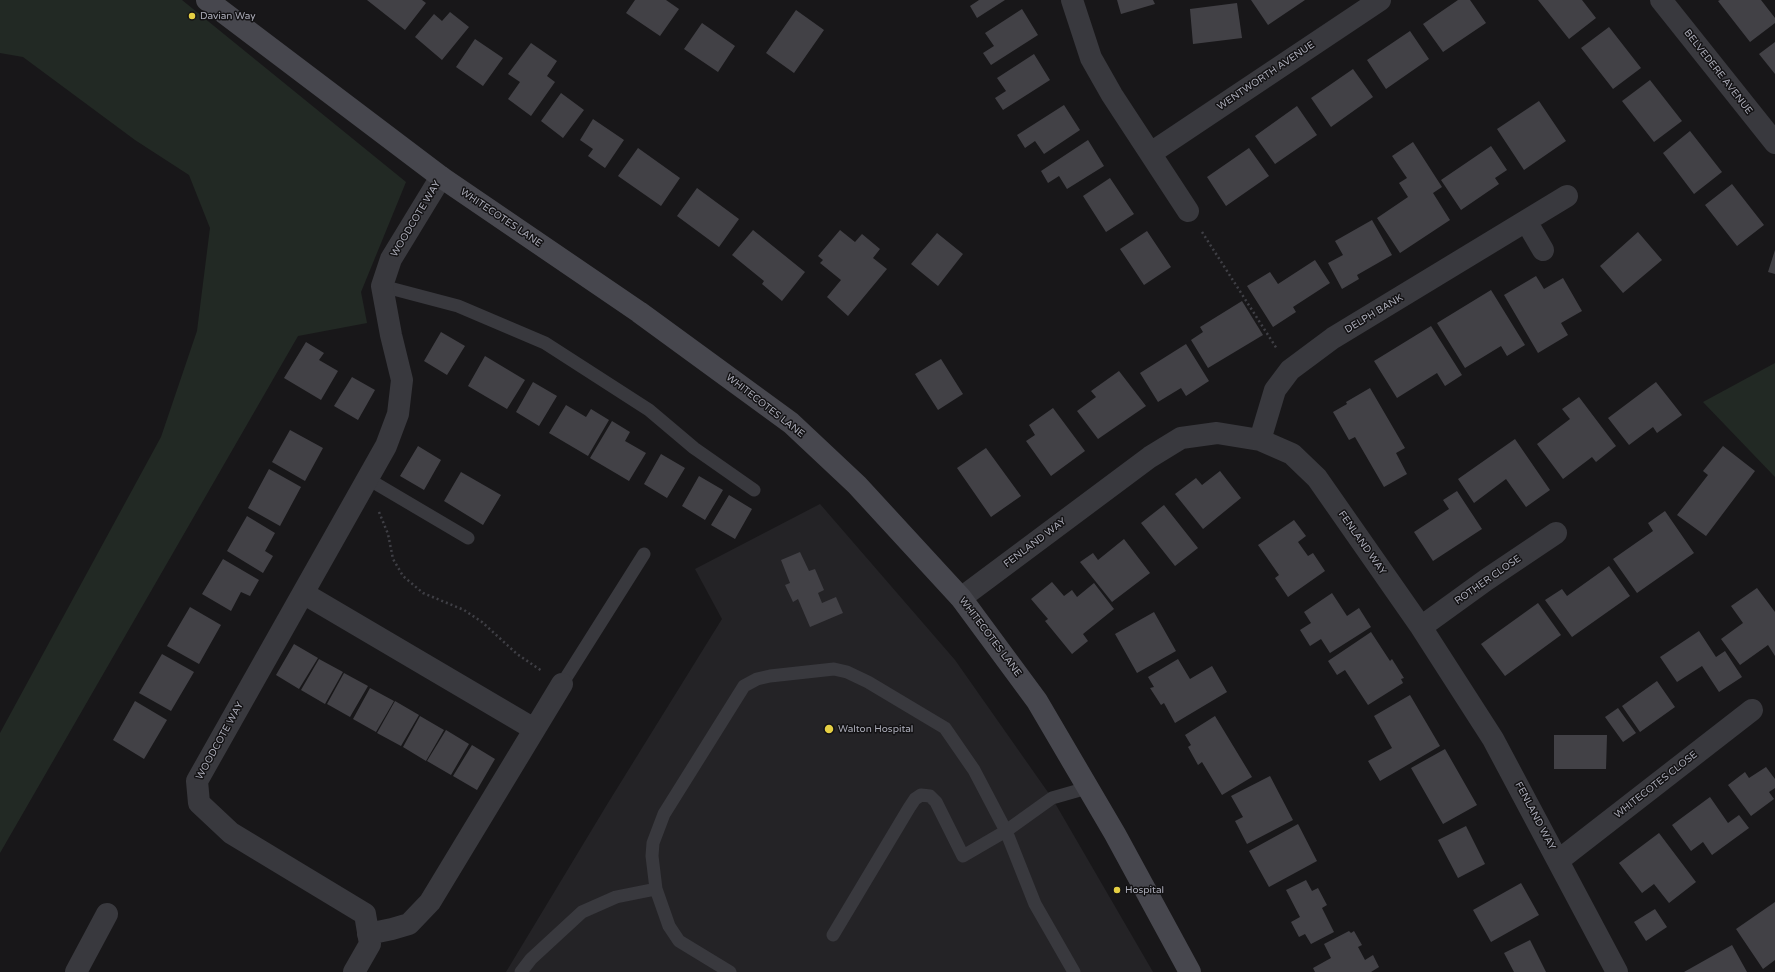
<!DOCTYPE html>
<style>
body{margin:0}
canvas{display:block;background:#181719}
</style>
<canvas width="1775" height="972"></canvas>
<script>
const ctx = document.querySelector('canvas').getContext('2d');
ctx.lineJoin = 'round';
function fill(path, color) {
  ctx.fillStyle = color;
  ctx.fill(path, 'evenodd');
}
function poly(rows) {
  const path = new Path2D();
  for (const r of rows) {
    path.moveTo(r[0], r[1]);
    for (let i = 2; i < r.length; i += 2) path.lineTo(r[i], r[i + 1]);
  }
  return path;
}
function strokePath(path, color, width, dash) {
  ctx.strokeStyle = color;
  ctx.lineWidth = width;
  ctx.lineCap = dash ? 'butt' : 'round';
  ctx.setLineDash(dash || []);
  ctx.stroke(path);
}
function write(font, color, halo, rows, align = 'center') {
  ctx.font = font + ' "Varela Round",sans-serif';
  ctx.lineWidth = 3;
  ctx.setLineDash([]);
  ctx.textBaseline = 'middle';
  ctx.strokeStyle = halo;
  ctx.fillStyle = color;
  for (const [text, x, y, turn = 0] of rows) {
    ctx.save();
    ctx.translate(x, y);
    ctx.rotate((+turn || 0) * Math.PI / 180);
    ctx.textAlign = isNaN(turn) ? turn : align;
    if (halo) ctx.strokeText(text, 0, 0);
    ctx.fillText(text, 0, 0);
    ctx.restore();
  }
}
fill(poly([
 [820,504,955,660,1052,798,1153,972,506,972,608,803,722,619,695,569]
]), '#242326');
fill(poly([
 [0,0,182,0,406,182,361,292,367,323,298,336,0,853,0,733,161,437,197,331,210,228,189,175,135,140,23,57,0,53],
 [1775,363,1775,477,1703,402]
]), '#222924');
fill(poly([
 [367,0,422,0,426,3,405,30],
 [635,0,666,0,679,9,660,36,626,13],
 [979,0,1005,0,977,18,970,6],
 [1117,0,1153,0,1155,4,1121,14],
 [1251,0,1305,0,1268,25],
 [1458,0,1470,0,1486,23,1443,52,1423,24],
 [1538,0,1582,0,1596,18,1569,39],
 [1720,0,1761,0,1775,18,1775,23,1750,42,1718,1],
 [1237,3,1242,38,1193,44,1190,9],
 [1022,9,1038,35,991,65,983,53,994,46,985,33],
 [796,10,824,30,794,73,766,53],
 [450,12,469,27,442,60,415,37,434,14,442,21],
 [702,23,735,46,718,72,684,49],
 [1609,27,1641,68,1613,89,1581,48],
 [1410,31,1429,59,1386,89,1367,60],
 [475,39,503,58,483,86,456,67],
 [1775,42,1775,74,1759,54],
 [531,43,557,61,547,76,555,82,531,116,508,99,520,82,508,74],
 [1034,54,1050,80,1003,110,995,98,1006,91,997,78],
 [1353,69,1373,97,1331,127,1311,98],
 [1650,80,1682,121,1654,142,1622,101],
 [561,93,584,110,563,138,541,121],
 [1539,101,1566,141,1524,170,1497,129],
 [1064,105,1080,130,1044,154,1035,141,1025,148,1017,135],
 [1297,106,1317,135,1275,164,1255,136],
 [593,119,624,140,605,168,588,156,593,149,580,140],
 [1690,131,1722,172,1694,194,1663,153],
 [1088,140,1104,166,1067,189,1059,176,1048,183,1041,171],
 [1413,142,1442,187,1433,193,1450,220,1400,253,1377,218,1408,197,1399,183,1407,178,1392,156],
 [1491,146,1507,170,1495,178,1499,184,1461,210,1441,180],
 [638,148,680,178,661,206,618,176],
 [1249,148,1269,176,1226,206,1207,177],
 [1110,178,1134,214,1106,232,1083,196],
 [1732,184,1764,225,1737,246,1705,205],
 [697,188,739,219,719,247,677,216],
 [1372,220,1392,255,1357,275,1359,279,1342,289,1328,263,1343,255,1335,241],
 [753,230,805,272,782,301,762,284,764,281,732,255],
 [840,230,855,242,862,234,880,249,873,258,887,269,848,316,827,297,841,280,820,263,823,260,818,256],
 [1147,231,1171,267,1144,285,1120,249],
 [1638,232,1662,260,1623,293,1600,266],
 [937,233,963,254,938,286,911,264],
 [1775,250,1775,274,1768,272],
 [1315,260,1330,283,1293,307,1296,312,1273,327,1247,286,1270,272,1278,284],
 [1536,276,1544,289,1563,278,1582,311,1561,323,1568,335,1538,353,1504,295],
 [1491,290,1525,345,1507,356,1501,346,1465,368,1437,323],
 [1242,301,1263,335,1208,368,1191,340,1203,332,1200,327],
 [1431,326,1462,375,1445,386,1437,373,1397,398,1374,361],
 [441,332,465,346,447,375,424,361],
 [306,342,324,353,319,360,338,371,321,400,284,378],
 [1186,344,1209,381,1186,396,1181,388,1158,402,1140,373],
 [485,356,525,380,507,409,468,386],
 [941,359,963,394,938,410,915,374],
 [1119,371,1146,406,1098,439,1077,411,1096,397,1091,391],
 [352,377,375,390,358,420,334,406],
 [533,382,557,396,539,426,516,412],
 [1656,382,1682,415,1657,433,1653,427,1629,445,1608,418],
 [1370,388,1405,448,1396,453,1407,474,1384,487,1355,437,1349,440,1333,412,1347,404,1346,402],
 [1579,397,1616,446,1596,462,1592,457,1563,479,1537,444,1570,419,1562,409],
 [566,405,586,417,591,409,609,420,588,456,549,433],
 [1053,408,1085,451,1051,476,1026,441,1035,435,1029,425],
 [612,421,630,432,625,441,646,453,629,481,590,458],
 [290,430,323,448,305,481,272,462],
 [1515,439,1550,490,1526,507,1506,479,1474,503,1458,479],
 [418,446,441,460,424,490,400,476],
 [1723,446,1755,471,1706,536,1677,515,1708,475,1703,471],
 [986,448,1021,496,991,517,957,468],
 [661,454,685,468,667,498,644,484],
 [269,469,301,487,280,526,248,508],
 [1220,471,1241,498,1203,529,1175,494,1196,478,1202,485],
 [461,472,501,495,483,525,444,501],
 [699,476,723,490,705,520,682,506],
 [1457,491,1482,529,1433,561,1414,532,1449,509,1443,500],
 [729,495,752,509,735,539,711,525],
 [1164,505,1198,548,1175,566,1141,523],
 [1665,511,1694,553,1637,593,1613,559,1653,531,1648,523],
 [247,516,275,533,265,551,273,556,263,573,227,551],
 [1294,520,1306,536,1298,542,1308,556,1313,553,1325,571,1288,597,1275,578,1279,575,1258,545],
 [1124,539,1150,573,1112,602,1080,562,1093,553,1098,560],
 [800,552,809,571,815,569,824,590,818,593,822,603,836,597,843,613,810,627,798,599,793,602,785,585,790,583,781,560],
 [223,559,259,580,250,596,241,592,231,611,202,594],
 [1609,566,1630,596,1572,637,1545,600,1562,589,1567,596],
 [1052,582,1064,596,1072,590,1077,597,1094,583,1114,609,1083,634,1088,641,1072,654,1045,621,1048,619,1031,599],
 [1757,588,1775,612,1775,656,1768,645,1740,665,1721,639,1743,623,1731,606],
 [1332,593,1347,616,1359,608,1371,627,1330,653,1321,639,1310,646,1300,630,1311,623,1304,612],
 [1538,603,1561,635,1505,676,1481,644],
 [190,607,221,625,199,664,167,646],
 [1154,612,1176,651,1137,673,1115,634],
 [1699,631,1716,657,1725,651,1742,677,1719,692,1702,666,1677,682,1660,657],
 [1371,632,1390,661,1392,659,1404,678,1401,679,1403,683,1368,705,1345,670,1337,675,1328,661],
 [294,644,318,658,299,689,276,675],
 [162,654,194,672,171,711,139,693],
 [319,659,343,672,325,704,301,690],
 [1178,659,1190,679,1212,666,1227,692,1175,723,1164,703,1161,705,1150,688,1154,687,1148,677],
 [344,673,368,686,350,717,327,704],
 [1657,681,1675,707,1640,732,1622,706],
 [370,688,394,701,376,732,353,719],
 [1410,695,1440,746,1380,781,1368,761,1392,748,1374,716],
 [135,701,167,720,144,759,113,740],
 [395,701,419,715,401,746,377,733],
 [1618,708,1636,733,1623,742,1605,717],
 [420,716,444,730,426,761,403,747],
 [1215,716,1252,777,1222,795,1202,762,1198,765,1188,747,1191,745,1185,735],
 [446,730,469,744,451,775,427,761],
 [1554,735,1607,735,1606,769,1554,769],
 [472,745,495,759,477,790,453,776],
 [1445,749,1477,805,1443,824,1411,768],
 [1766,767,1775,779,1775,788,1769,792,1774,799,1751,816,1728,785,1745,772,1749,778],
 [1270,776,1293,820,1247,844,1235,821,1243,817,1231,796],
 [1710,797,1728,823,1739,815,1749,828,1712,855,1703,842,1691,851,1672,825],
 [1298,824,1317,861,1269,887,1249,851],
 [1466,826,1485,864,1458,878,1438,840],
 [1659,833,1696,882,1669,903,1654,884,1642,893,1619,863],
 [1306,880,1312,891,1318,888,1327,905,1322,908,1334,932,1311,944,1305,934,1299,937,1291,922,1300,917,1286,890],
 [1521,883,1539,915,1491,942,1473,910],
 [1775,902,1775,960,1763,969,1736,929],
 [1655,909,1667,927,1646,941,1634,922],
 [1349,931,1351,933,1354,931,1362,945,1358,947,1365,960,1373,955,1379,967,1371,972,1315,972,1313,968,1331,958,1324,944],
 [1530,940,1546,972,1514,972,1504,953],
 [1732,945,1747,972,1684,972]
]), '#424146');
strokePath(poly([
 [1202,232,1277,349],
 [379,512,388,534,393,559,403,576,423,593,464,610,482,622,517,654,542,671]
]), '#3f3f45', 2.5, [2, 3]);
strokePath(poly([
 [382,286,458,306,545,343,649,410,694,448,754,490],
 [368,479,468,538],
 [562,684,644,554],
 [833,935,909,808,915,799,921,795,930,796,936,802,963,856,1006,831,1052,798,1087,788],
 [521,972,531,959,582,912,616,897,656,889],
 [730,972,679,941,669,926,656,889,652,856,653,843,664,814,744,686,757,679,770,676,834,669,847,672,868,682,945,728,974,770,1006,831,1035,904,1074,972]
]), '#39393e', 13);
strokePath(poly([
 [1072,0,1091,58,1112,95,1188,211],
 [1661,0,1775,143],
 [1151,153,1380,0],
 [1526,221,1543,250],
 [1260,440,1275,390,1290,370,1333,338,1567,196],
 [303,593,534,729],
 [961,598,1150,457,1181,438,1217,433,1260,440,1292,454,1317,478,1421,627,1493,739,1617,972],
 [1421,627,1486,580,1556,533],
 [1559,860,1752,710],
 [368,934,392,929,409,924,430,902,562,684],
 [76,972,107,914],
 [354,972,370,944,365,914,231,833,199,803,197,781,386,446,398,414,402,380,391,335,382,286,391,259,441,177]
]), '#39393e', 22);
strokePath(poly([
 [207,0,441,177,639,312,791,423,857,485,961,598,1037,701,1115,834,1190,972]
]), '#47474e', 22);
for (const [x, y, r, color] of [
 [192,16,4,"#e5cf43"],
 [829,729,5,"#e5cf43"],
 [1117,890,4,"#e5cf43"]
]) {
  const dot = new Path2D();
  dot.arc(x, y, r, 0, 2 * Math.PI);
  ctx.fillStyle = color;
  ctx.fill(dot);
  strokePath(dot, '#131214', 1.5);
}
write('10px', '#abacb8', '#131214', [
 ["Davian Way",200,16],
 ["Walton Hospital",838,729],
 ["Hospital",1125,890]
], 'left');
write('10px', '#abacb8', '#131214', [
 ["BELVEDERE AVENUE",1718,72,52],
 ["WENTWORTH AVENUE",1266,76,-34],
 ["WHITECOTES LANE",501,218,34],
 ["WOODCOTE WAY",416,219,-59],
 ["DELPH BANK",1374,314,-31],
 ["WHITECOTES LANE",765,406,38],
 ["FENLAND WAY",1035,543,-37],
 ["FENLAND WAY",1362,543,55],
 ["ROTHER CLOSE",1488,580,-35],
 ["WHITECOTES LANE",990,637,53],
 ["WOODCOTE WAY",220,741,-61],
 ["WHITECOTES CLOSE",1656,785,-38],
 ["FENLAND WAY",1535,816,62]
]);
</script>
